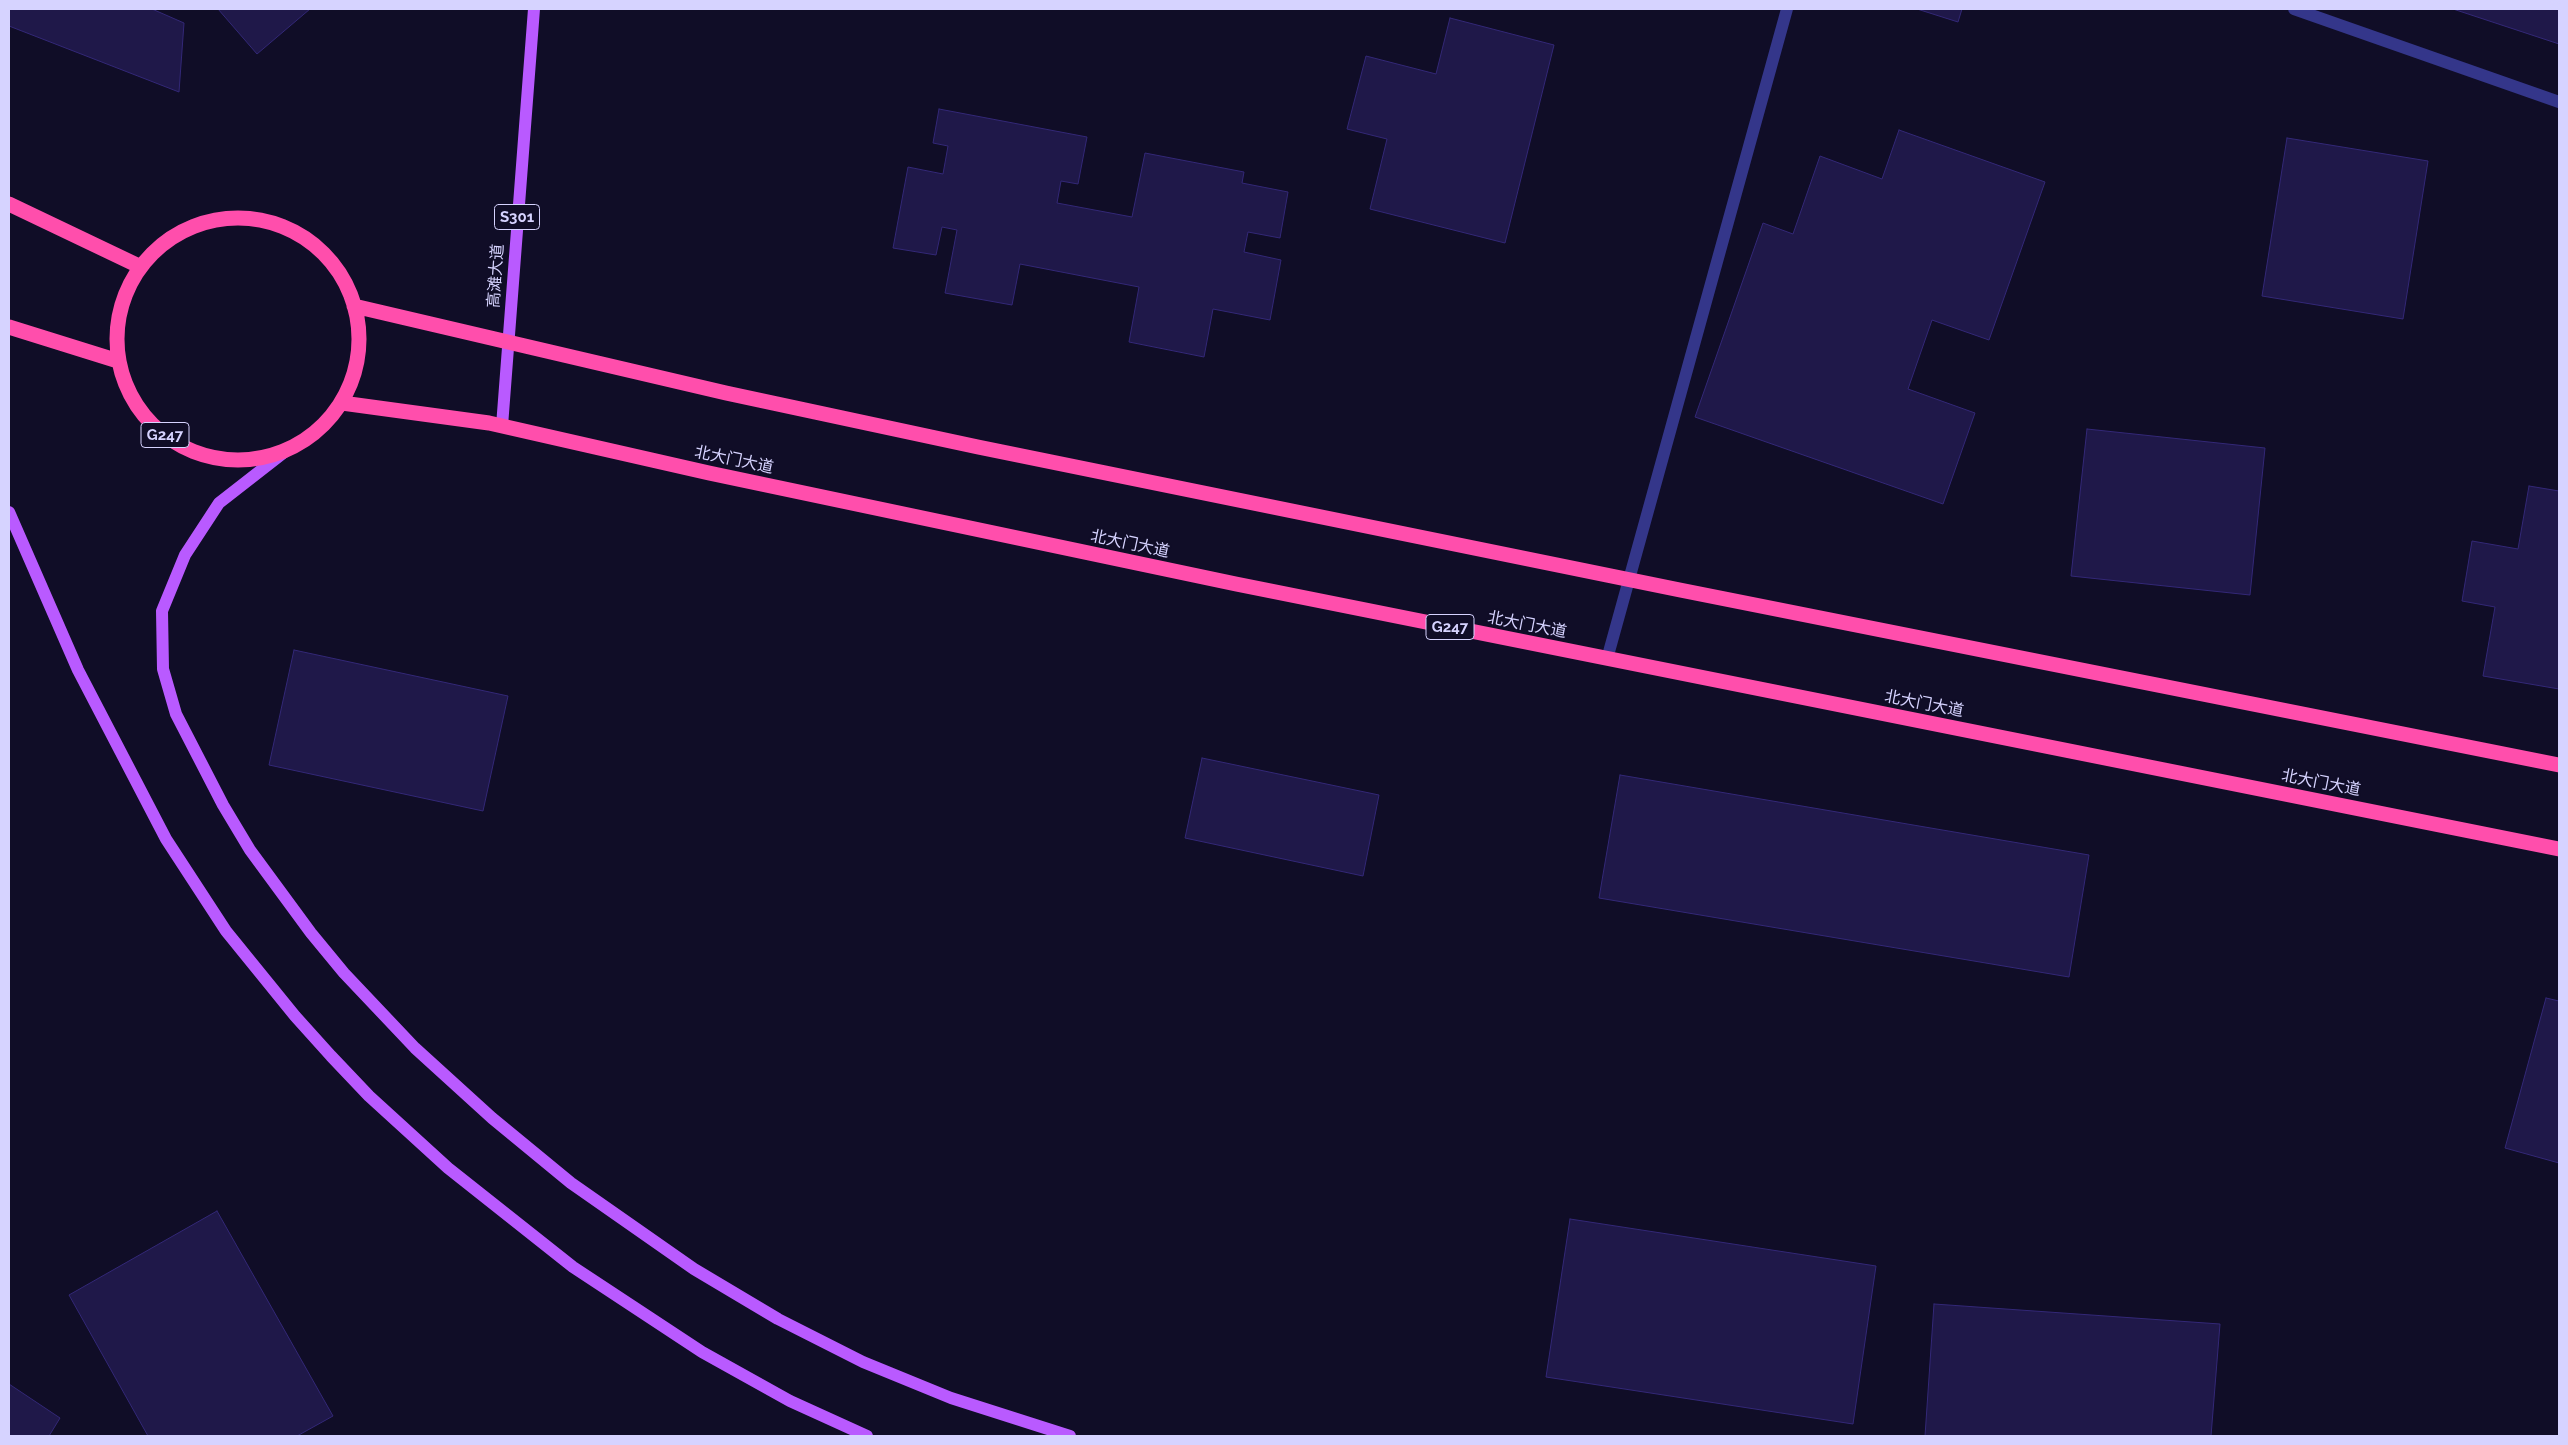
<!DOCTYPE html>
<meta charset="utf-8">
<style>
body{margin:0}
#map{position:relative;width:2568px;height:1445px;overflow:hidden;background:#100d27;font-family:Raleway,sans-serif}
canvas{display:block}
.frame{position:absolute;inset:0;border:10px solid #d6d3ff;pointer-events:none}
</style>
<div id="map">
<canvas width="2568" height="1445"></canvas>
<div class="frame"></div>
</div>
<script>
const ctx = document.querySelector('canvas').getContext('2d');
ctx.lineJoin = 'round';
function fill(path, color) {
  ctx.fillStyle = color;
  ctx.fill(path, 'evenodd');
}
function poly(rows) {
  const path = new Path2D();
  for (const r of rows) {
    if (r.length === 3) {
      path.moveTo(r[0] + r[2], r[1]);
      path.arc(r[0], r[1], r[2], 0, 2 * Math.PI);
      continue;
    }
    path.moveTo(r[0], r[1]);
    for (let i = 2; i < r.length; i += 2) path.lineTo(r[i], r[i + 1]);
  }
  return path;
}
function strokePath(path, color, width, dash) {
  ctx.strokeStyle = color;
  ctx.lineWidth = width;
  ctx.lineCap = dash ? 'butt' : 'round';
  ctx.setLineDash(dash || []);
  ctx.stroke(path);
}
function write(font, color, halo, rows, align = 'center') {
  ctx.font = font + ' Raleway,"Noto Sans SC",sans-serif';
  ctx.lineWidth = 4;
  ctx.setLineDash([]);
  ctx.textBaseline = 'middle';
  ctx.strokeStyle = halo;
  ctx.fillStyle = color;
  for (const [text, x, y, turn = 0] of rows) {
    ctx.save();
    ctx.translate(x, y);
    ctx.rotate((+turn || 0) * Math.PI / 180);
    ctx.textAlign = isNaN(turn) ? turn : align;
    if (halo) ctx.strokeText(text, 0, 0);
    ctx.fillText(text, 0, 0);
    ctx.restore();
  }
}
const building = poly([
 [9,9,152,9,184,23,179,92,9,26,9,9],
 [218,9,310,9,257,54,218,9],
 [1917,9,1962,9,1958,22,1917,9],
 [2453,9,2559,9,2559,44,2453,9],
 [1450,18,1554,45,1505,243,1370,209,1387,139,1347,129,1366,56,1436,74,1450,18],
 [939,109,1087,137,1078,184,1061,181,1057,203,1132,217,1145,153,1244,172,1242,183,1288,192,1280,238,1248,232,1244,252,1281,260,1270,320,1213,309,1204,357,1129,342,1139,287,1020,264,1012,305,945,293,957,230,942,227,936,255,893,248,908,167,943,174,948,146,933,143,939,109],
 [1899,130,2045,182,1989,340,1932,320,1908,389,1975,413,1943,504,1695,417,1763,223,1793,234,1820,156,1882,179,1899,130],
 [2287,138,2428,161,2403,319,2262,296,2287,138],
 [2087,429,2265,448,2250,595,2071,576,2087,429],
 [2529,486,2559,491,2559,689,2483,676,2495,607,2462,601,2472,541,2518,549,2529,486],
 [294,650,508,696,483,811,269,765,294,650],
 [1202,758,1379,795,1363,876,1185,838,1202,758],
 [1620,775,2089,855,2069,977,1599,898,1620,775],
 [2546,998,2559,1001,2559,1163,2505,1148,2546,998],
 [217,1211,333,1416,297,1436,148,1436,69,1295,217,1211],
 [1570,1219,1876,1266,1853,1424,1546,1377,1570,1219],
 [1934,1304,2220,1324,2211,1436,1925,1436,1934,1304],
 [9,1384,60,1418,49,1436,9,1436,9,1384]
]);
fill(building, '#1f1849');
strokePath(building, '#332877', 1);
strokePath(poly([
 [2294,9,2559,102],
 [1607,659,1787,9]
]), '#34368a', 12);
strokePath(poly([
 [502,426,534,9],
 [287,450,219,503,185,555,162,611,163,669,176,714,223,805,250,850,311,933,344,973,415,1048,492,1118,571,1183,694,1269,778,1319,863,1362,951,1398,1070,1436],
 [9,512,78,670,166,839,226,931,295,1016,331,1056,369,1096,448,1168,573,1267,702,1352,790,1401,867,1436]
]), '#b95aff', 12);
strokePath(poly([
 [9,204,141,267],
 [238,339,121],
 [354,306,726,393,978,447,1680,590,2559,765],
 [9,327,118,361],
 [342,403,489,423,709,473,1236,584,2559,849]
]), '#ff4eac', 15);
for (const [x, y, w] of [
 [517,217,45],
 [165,435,48],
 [1450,627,48]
]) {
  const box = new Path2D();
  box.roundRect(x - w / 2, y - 12.5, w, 25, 4);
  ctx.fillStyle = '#100d27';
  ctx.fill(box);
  strokePath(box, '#d6d3ff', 1);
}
write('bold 15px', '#d6d3ff', null, [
 ["S301",517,217],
 ["G247",165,435],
 ["G247",1450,627]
]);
write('16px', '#d6d3ff', '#100d27', [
 ["高滩大道",496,276,-86],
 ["北大门大道",734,460,12],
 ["北大门大道",1130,544,12],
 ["北大门大道",1527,625,11],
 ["北大门大道",1924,704,11],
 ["北大门大道",2321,783,11]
]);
</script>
